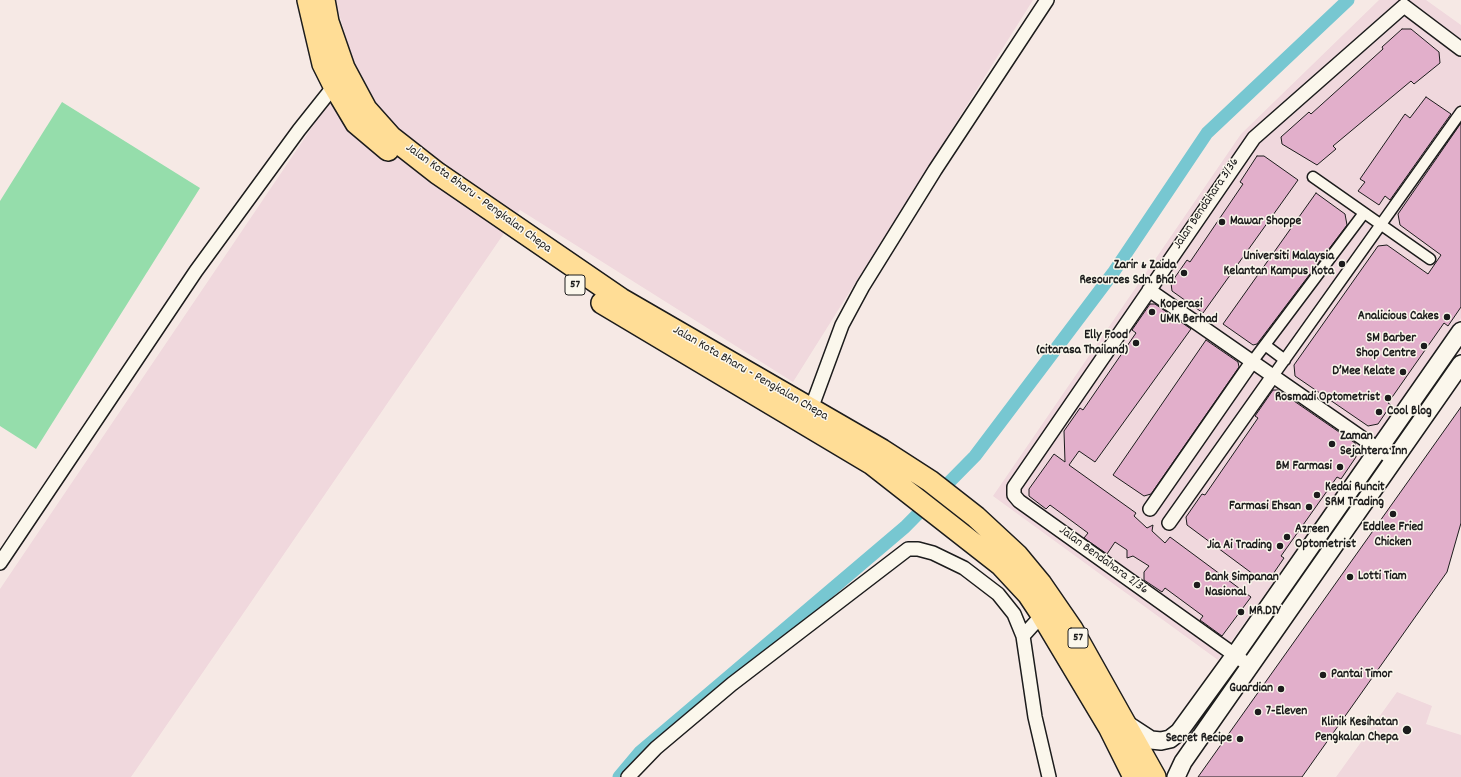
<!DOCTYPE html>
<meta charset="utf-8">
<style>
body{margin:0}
canvas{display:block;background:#f6e9e5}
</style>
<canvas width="1461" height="777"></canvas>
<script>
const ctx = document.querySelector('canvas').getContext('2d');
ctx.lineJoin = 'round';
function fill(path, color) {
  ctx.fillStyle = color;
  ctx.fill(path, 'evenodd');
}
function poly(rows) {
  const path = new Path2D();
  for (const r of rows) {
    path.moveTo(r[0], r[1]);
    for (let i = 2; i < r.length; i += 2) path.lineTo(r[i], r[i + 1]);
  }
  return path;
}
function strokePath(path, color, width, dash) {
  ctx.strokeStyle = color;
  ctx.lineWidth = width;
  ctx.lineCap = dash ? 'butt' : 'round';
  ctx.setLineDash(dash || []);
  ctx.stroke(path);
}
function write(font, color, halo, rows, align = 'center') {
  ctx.font = font + ' Dekko,sans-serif';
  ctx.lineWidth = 3;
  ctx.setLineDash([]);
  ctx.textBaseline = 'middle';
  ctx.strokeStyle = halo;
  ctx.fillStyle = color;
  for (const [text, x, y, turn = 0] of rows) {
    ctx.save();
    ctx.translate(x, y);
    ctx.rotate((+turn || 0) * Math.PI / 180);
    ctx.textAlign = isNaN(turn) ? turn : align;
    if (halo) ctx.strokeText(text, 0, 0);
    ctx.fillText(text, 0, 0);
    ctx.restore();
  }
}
fill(poly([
 [335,0,1033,0,793,382,520,210,131,777,0,777,0,589,354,65],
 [1379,0,1426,0,1461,25,1461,318,1218,660,993,496,1241,134],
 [1397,692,1432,706,1426,724,1461,735,1461,777,1336,777]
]), '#f0d8dd');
fill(poly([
 [62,102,200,188,36,449,0,426,0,201]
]), '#95ddab');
strokePath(poly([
 [619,777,640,752,905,527,975,456,1113,273,1207,133,1348,0]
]), '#77c7d1', 13);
const building = poly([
 [1402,29,1411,29,1439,52,1440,63,1414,84,1411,81,1333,146,1336,149,1317,165,1282,144,1281,137,1309,112,1311,114,1383,49,1382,47,1402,29],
 [1426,97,1451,114,1390,200,1385,196,1379,205,1358,191,1365,182,1360,179,1405,114,1410,118,1426,97],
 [1461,123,1461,307,1448,326,1444,323,1388,403,1391,405,1378,424,1368,426,1295,376,1294,365,1378,246,1387,245,1428,274,1441,255,1400,225,1398,214,1461,123],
 [1257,156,1264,156,1298,180,1203,313,1172,291,1171,283,1187,260,1190,262,1243,184,1240,182,1257,156],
 [1316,193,1345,214,1347,225,1257,344,1253,345,1223,324,1316,193],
 [1150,304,1155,304,1191,329,1095,462,1079,451,1069,465,1136,513,1134,516,1147,528,1153,525,1152,531,1165,543,1170,537,1251,597,1222,636,1200,620,1203,616,1165,588,1162,592,1144,580,1144,572,1149,566,1133,556,1127,558,1127,550,1115,542,1107,554,1084,538,1088,533,1050,505,1046,509,1029,496,1029,489,1054,454,1065,462,1064,431,1080,408,1083,410,1136,333,1132,330,1150,304],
 [1206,340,1238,362,1239,367,1151,494,1144,496,1113,475,1206,340],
 [1273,390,1278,390,1355,443,1356,457,1341,479,1337,477,1281,556,1284,558,1271,577,1261,580,1187,525,1186,517,1202,494,1205,495,1258,418,1255,416,1273,390],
 [1461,407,1461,523,1447,572,1302,777,1198,777,1461,407]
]);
fill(building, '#e2afcb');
strokePath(building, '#1c1c1c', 1);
const pedestrian = poly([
 [1313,177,1430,259],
 [1265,345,1285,360],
 [1252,362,1364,213],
 [1273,376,1461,112]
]);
const minor = poly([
 [1149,290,1394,460],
 [811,409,842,325,863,286,935,170,1047,0],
 [1150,509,1252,362],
 [1169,523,1273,376],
 [0,563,196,271,299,130,334,86],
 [1042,615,1023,636,1035,717,1049,777],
 [1250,666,1019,501,1014,495,1014,487,1254,138,1404,6,1461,49],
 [628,777,656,748,732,684,908,549,918,549,933,553,964,568,998,594,1014,614,1023,636]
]);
const tertiary = poly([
 [1125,723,1151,740,1161,741,1170,739,1179,732,1235,655,1461,331],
 [1176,777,1183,762,1461,364]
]);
const primary = poly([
 [308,0,323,64,334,86,356,123,388,150],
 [324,0,328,22,344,68,366,109,391,137,437,173,621,299,882,450,930,481,976,517,1017,555,1041,584,1072,629,1155,777],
 [602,303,872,464,1001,565,1028,594,1042,615,1109,727,1134,777]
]);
strokePath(pedestrian, '#1c1c1c', 13);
strokePath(minor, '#1c1c1c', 16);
strokePath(tertiary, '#1c1c1c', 20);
strokePath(primary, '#1c1c1c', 24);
strokePath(pedestrian, '#fbf7ec', 10);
strokePath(minor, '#fbf7ec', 13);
strokePath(tertiary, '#fbf7ec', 17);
strokePath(primary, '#ffdd96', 21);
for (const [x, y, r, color] of [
 [1222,222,4,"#1c1c1c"],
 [1342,264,4,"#1c1c1c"],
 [1184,273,4,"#1c1c1c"],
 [1152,312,4,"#1c1c1c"],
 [1447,317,4,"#1c1c1c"],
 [1136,343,4,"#1c1c1c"],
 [1424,346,4,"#1c1c1c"],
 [1403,372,4,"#1c1c1c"],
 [1388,398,4,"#1c1c1c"],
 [1379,412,4,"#1c1c1c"],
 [1332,444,4,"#1c1c1c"],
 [1340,467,4,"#1c1c1c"],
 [1317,495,4,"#1c1c1c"],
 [1309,507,4,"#1c1c1c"],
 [1393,514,4,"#1c1c1c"],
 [1287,537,4,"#1c1c1c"],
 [1280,546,4,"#1c1c1c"],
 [1350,577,4,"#1c1c1c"],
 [1197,585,4,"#1c1c1c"],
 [1241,612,4,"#1c1c1c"],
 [1323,675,4,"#1c1c1c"],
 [1281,689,4,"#1c1c1c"],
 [1258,712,4,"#1c1c1c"],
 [1407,730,5,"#1c1c1c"],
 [1240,739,4,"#1c1c1c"]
]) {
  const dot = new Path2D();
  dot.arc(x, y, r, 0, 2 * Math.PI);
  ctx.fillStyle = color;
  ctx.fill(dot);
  strokePath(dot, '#fbf7ec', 1.5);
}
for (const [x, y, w] of [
 [575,285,20],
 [1078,638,20]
]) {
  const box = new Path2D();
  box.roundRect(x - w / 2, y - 10, w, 20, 3);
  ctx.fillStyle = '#fbf7ec';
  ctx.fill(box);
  strokePath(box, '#1c1c1c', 1);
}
write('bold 12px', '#1c1c1c', null, [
 ["57",575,285],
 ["57",1078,638]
]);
write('13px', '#1c1c1c', '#fbf7ec', [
 ["Jalan Kota Bharu - Pengkalan Chepa",478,199,36],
 ["Jalan Bendahara 3/36",1207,204,-56],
 ["Jalan Kota Bharu - Pengkalan Chepa",750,374,30],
 ["Jalan Bendahara 2/36",1103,561,36]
]);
write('bold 13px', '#1c1c1c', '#fbf7ec', [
 ["Mawar Shoppe",1230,222,"left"],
 ["Universiti Malaysia",1334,257],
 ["Kelantan Kampus Kota",1334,272],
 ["Zarir & Zaida",1176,266],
 ["Resources Sdn. Bhd.",1176,281],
 ["Koperasi",1160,305,"left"],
 ["UMK Berhad",1160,320,"left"],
 ["Analicious Cakes",1439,317],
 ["Elly Food",1128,336],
 ["(citarasa Thailand)",1128,351],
 ["SM Barber",1416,339],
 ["Shop Centre",1416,354],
 ["D’Mee Kelate",1395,372],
 ["Rosmadi Optometrist",1380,398],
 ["Cool Blog",1387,412,"left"],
 ["Zaman",1340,437,"left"],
 ["Sejahtera Inn",1340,452,"left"],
 ["BM Farmasi",1332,467],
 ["Kedai Runcit",1325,488,"left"],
 ["SRM Trading",1325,503,"left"],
 ["Farmasi Ehsan",1301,507],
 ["Eddlee Fried",1393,528,"center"],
 ["Chicken",1393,543,"center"],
 ["Azreen",1295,530,"left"],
 ["Optometrist",1295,545,"left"],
 ["Jia Ai Trading",1272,546],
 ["Lotti Tiam",1358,577,"left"],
 ["Bank Simpanan",1205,578,"left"],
 ["Nasional",1205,593,"left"],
 ["MR.DIY",1249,612,"left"],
 ["Pantai Timor",1331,675,"left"],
 ["Guardian",1273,689],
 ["7-Eleven",1266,712,"left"],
 ["Klinik Kesihatan",1398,723],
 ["Pengkalan Chepa",1398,738],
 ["Secret Recipe",1232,739]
], 'right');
</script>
